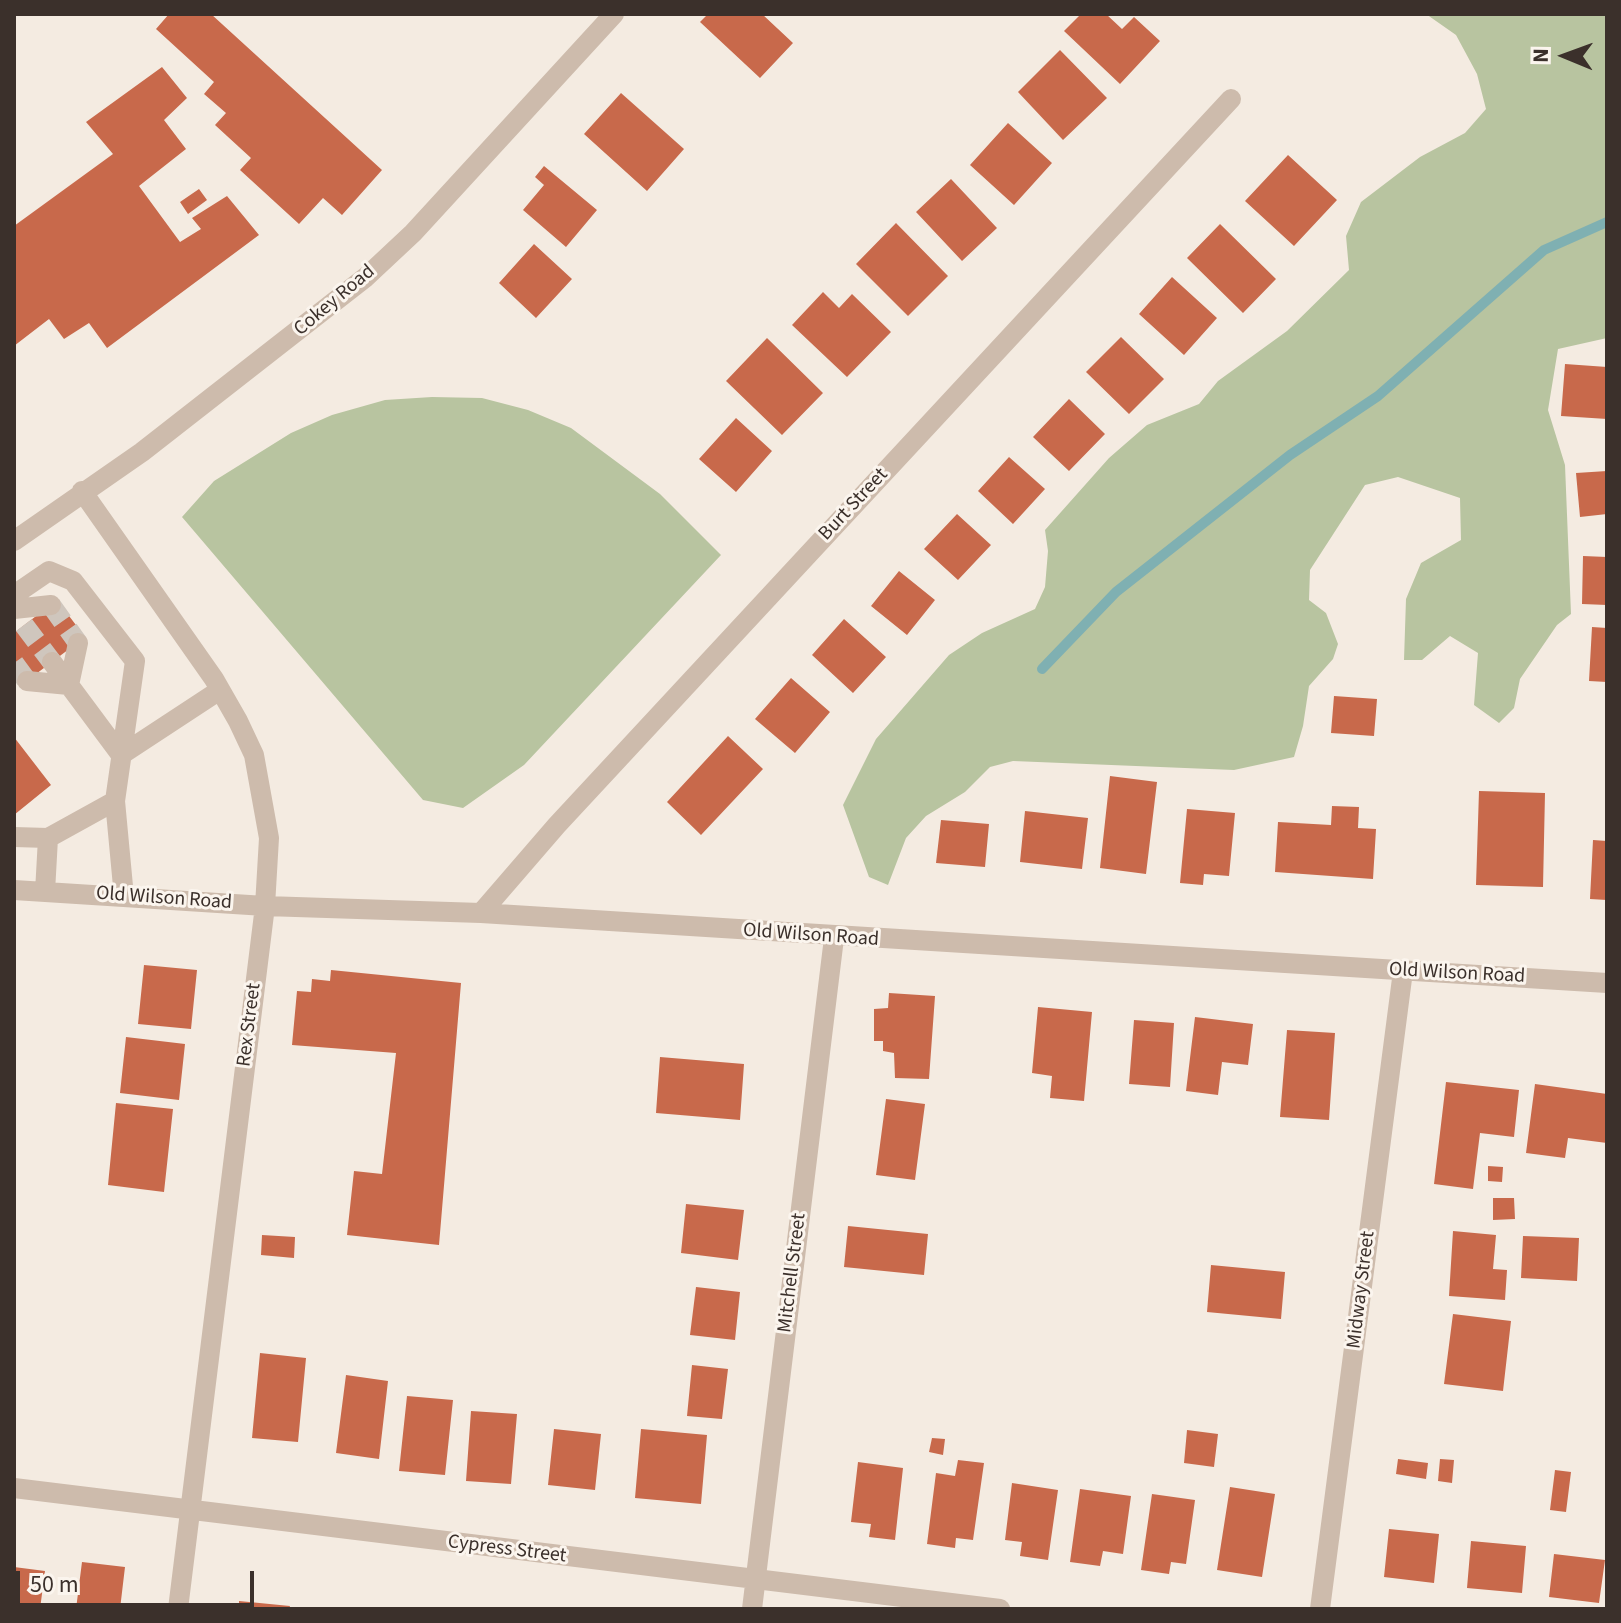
<!DOCTYPE html>
<style>
body{margin:0}
#map{position:relative;width:1621px;height:1623px;overflow:hidden;background:#f4ebe1;font-family:"Source Sans 3",sans-serif}
canvas{display:block}
.frame{position:absolute;inset:0;border:16px solid #3b302b;pointer-events:none}
.north{position:absolute;left:1525px;top:16px;width:80px;height:80px;-webkit-text-stroke:6px #fbf5ee;paint-order:stroke;rotate:271deg;font-size:22px;font-weight:700;line-height:32px;text-align:center;color:#3b302b}
.north::after{content:'';display:block;margin:auto;width:28px;height:36px;background:#3b302b;clip-path:polygon(50% 0,100% 100%,50% 72%,0 100%)}
.scale{position:absolute;left:16px;top:1571px;width:238px;height:36px;box-sizing:border-box;border:4px solid #3b302b;border-top:0;padding-left:10px;font-size:24px;line-height:28px;white-space:nowrap;color:#3b302b;-webkit-text-stroke:6px #fbf5ee;paint-order:stroke}
</style>
<div id="map">
<canvas width="1621" height="1623"></canvas>
<div class="frame"></div>
<div class="north">N</div>
<div class="scale">50 m</div>
</div>
<script>
const ctx = document.querySelector('canvas').getContext('2d');
ctx.lineJoin = 'round';
function fill(path, color) {
  ctx.fillStyle = color;
  ctx.fill(path, 'evenodd');
}
function poly(rows) {
  const path = new Path2D();
  for (const r of rows) {
    path.moveTo(r[0], r[1]);
    for (let i = 2; i < r.length; i += 2) path.lineTo(r[i], r[i + 1]);
  }
  return path;
}
function strokePath(path, color, width, dash) {
  ctx.strokeStyle = color;
  ctx.lineWidth = width;
  ctx.lineCap = dash ? 'butt' : 'round';
  ctx.setLineDash(dash || []);
  ctx.stroke(path);
}
function write(font, color, halo, rows, align = 'center') {
  ctx.font = font + ' "Source Sans 3",sans-serif';
  ctx.lineWidth = 6;
  ctx.setLineDash([]);
  ctx.textBaseline = 'middle';
  ctx.strokeStyle = halo;
  ctx.fillStyle = color;
  for (const [text, x, y, turn = 0] of rows) {
    ctx.save();
    ctx.translate(x, y);
    ctx.rotate((+turn || 0) * Math.PI / 180);
    ctx.textAlign = isNaN(turn) ? turn : align;
    if (halo) ctx.strokeText(text, 0, 0);
    ctx.fillText(text, 0, 0);
    ctx.restore();
  }
}
fill(poly([
 [1426,14,1607,14,1607,338,1558,349,1548,410,1565,465,1571,614,1557,625,1520,679,1514,708,1499,723,1474,705,1478,653,1450,636,1422,660,1404,660,1406,599,1421,563,1461,540,1460,498,1398,477,1365,485,1310,570,1309,600,1326,613,1338,644,1333,659,1309,686,1303,726,1294,757,1234,770,1013,761,990,767,965,792,926,816,906,838,888,885,869,877,843,805,876,739,949,655,982,633,1035,609,1045,587,1048,551,1045,530,1109,458,1147,425,1199,404,1218,381,1287,331,1349,270,1346,236,1361,202,1420,157,1465,133,1486,109,1477,74,1456,35],
 [432,397,482,398,528,410,571,428,660,494,721,555,524,765,463,808,423,800,182,517,214,481,291,433,332,415,385,400]
]), '#b8c4a0');
strokePath(poly([
 [1042,669,1116,592,1290,455,1378,396,1544,250,1607,222]
]), '#7fb0b2', 10);
fill(poly([
 [169,14,211,14,382,170,342,215,323,198,299,224,240,170,251,158,215,125,226,113,204,94,214,82,156,29],
 [708,14,762,14,793,43,760,78,700,22],
 [1081,14,1106,14,1122,29,1134,17,1160,41,1120,84,1064,31],
 [1060,50,1107,98,1063,140,1018,92],
 [162,67,187,98,164,120,186,149,139,186,180,242,201,229,192,218,227,196,259,235,107,348,89,323,64,339,49,319,14,346,14,226,113,154,86,122],
 [621,93,684,149,647,191,584,134],
 [1008,123,1052,163,1014,205,970,165],
 [1288,155,1337,200,1294,246,1245,201],
 [544,166,597,210,566,247,523,210,544,185,535,177],
 [951,179,997,228,962,261,916,212],
 [199,189,207,200,188,214,180,202],
 [896,223,948,276,908,316,856,264],
 [1220,224,1276,279,1243,313,1187,258],
 [534,244,572,279,536,318,499,283],
 [1172,277,1217,318,1184,355,1139,314],
 [823,292,839,308,852,294,891,332,847,377,792,325],
 [1121,337,1164,379,1129,414,1086,372],
 [767,338,823,393,782,435,726,381],
 [1565,364,1607,367,1607,419,1561,416],
 [1069,399,1105,434,1069,471,1033,437],
 [736,418,772,451,736,492,699,459],
 [1009,457,1045,489,1013,524,978,491],
 [1607,471,1607,514,1580,517,1576,473],
 [957,514,991,545,958,580,924,549],
 [1583,556,1607,557,1607,605,1582,604],
 [899,571,935,600,907,635,871,606],
 [57,600,85,637,20,686,14,677,14,633],
 [844,619,886,657,853,693,812,655],
 [1592,627,1607,628,1607,682,1589,681],
 [791,678,830,712,795,753,755,719],
 [1334,696,1377,699,1374,736,1331,733],
 [728,736,763,769,701,835,667,802],
 [14,737,51,785,14,815],
 [1110,776,1157,782,1146,874,1100,868],
 [1479,791,1545,793,1543,887,1476,885],
 [1332,806,1359,807,1358,828,1376,829,1373,879,1275,872,1278,822,1331,825],
 [1187,809,1235,813,1229,876,1204,874,1203,885,1180,883],
 [1025,811,1088,818,1082,869,1020,862],
 [941,820,989,824,985,867,936,863],
 [1593,840,1607,841,1607,900,1590,899],
 [144,965,197,970,191,1029,138,1024],
 [331,970,461,983,439,1245,347,1235,354,1171,382,1174,396,1053,292,1045,297,991,311,992,312,979,330,981],
 [889,993,935,996,929,1079,895,1078,894,1053,883,1051,883,1041,874,1041,874,1009,888,1008],
 [1038,1007,1092,1012,1084,1101,1050,1098,1052,1076,1032,1073],
 [1195,1017,1253,1024,1248,1065,1222,1062,1218,1095,1186,1091],
 [1134,1020,1174,1023,1170,1087,1129,1084],
 [1287,1030,1335,1033,1329,1120,1280,1117],
 [126,1037,185,1044,179,1100,120,1093],
 [660,1057,744,1064,740,1120,656,1113],
 [1446,1082,1519,1090,1514,1137,1480,1133,1473,1189,1434,1184],
 [1535,1084,1607,1094,1607,1143,1568,1138,1565,1158,1526,1153],
 [886,1099,925,1104,915,1180,876,1175],
 [116,1103,173,1109,164,1192,108,1185],
 [1488,1166,1503,1167,1502,1182,1488,1181],
 [1493,1198,1514,1198,1515,1219,1493,1220],
 [686,1204,744,1210,738,1260,681,1253],
 [848,1226,928,1234,924,1275,844,1267],
 [1453,1231,1496,1235,1493,1269,1507,1270,1505,1300,1449,1296],
 [262,1235,295,1237,294,1258,261,1255],
 [1523,1236,1579,1238,1577,1281,1521,1278],
 [1211,1265,1285,1272,1281,1319,1207,1312],
 [696,1287,740,1292,735,1340,690,1335],
 [1453,1314,1511,1321,1503,1391,1444,1384],
 [260,1353,306,1358,298,1442,252,1438],
 [692,1365,728,1369,722,1419,687,1416],
 [346,1375,388,1381,379,1459,336,1453],
 [407,1396,453,1400,445,1475,399,1471],
 [471,1411,517,1414,511,1484,466,1481],
 [554,1429,601,1434,595,1490,548,1485],
 [641,1429,707,1435,701,1504,635,1498],
 [1187,1430,1218,1434,1214,1467,1184,1463],
 [932,1438,945,1439,943,1455,929,1452],
 [1398,1459,1428,1463,1426,1479,1396,1474],
 [1440,1459,1454,1460,1452,1483,1438,1481],
 [958,1460,984,1463,973,1540,956,1538,955,1548,927,1544,936,1473,955,1476],
 [858,1462,903,1468,895,1540,869,1537,871,1524,851,1522],
 [1555,1470,1571,1472,1566,1512,1550,1510],
 [1012,1483,1058,1490,1048,1560,1020,1556,1022,1542,1005,1540],
 [1230,1487,1275,1494,1262,1577,1217,1570],
 [1080,1489,1131,1496,1123,1554,1103,1551,1100,1566,1070,1562],
 [1152,1494,1195,1500,1186,1564,1171,1562,1169,1574,1141,1570],
 [1389,1529,1439,1534,1434,1583,1384,1577],
 [1471,1541,1526,1546,1522,1593,1467,1588],
 [1554,1554,1605,1560,1599,1603,1549,1597],
 [82,1562,125,1567,120,1609,76,1609],
 [14,1567,45,1571,40,1609,14,1609],
 [239,1601,290,1606,289,1609,239,1609]
]), '#c8694b');
strokePath(poly([
 [51,605,78,643],
 [24,625,52,662],
 [14,663,27,681]
]), '#cfc6bd', 20, [20, 10]);
strokePath(poly([
 [82,491,214,679,238,721,254,755,269,838,265,906,178,1609],
 [14,541,142,452,366,277,413,233,614,14],
 [14,595,49,571,73,581,135,661,115,801,124,897],
 [14,609,51,605],
 [52,662,69,685],
 [27,681,69,685,121,755,220,690],
 [69,685,78,643],
 [14,837,48,838,45,892],
 [48,838,115,801],
 [14,890,265,906,481,913,1607,983],
 [481,913,557,825,1231,99],
 [14,1488,1000,1609],
 [752,1609,834,938],
 [1320,1609,1403,971]
]), '#cdbbac', 20);
write('20px', '#3b302b', '#fbf5ee', [
 ["Cokey Road",335,301,-40],
 ["Burt Street",854,505,-47],
 ["Old Wilson Road",164,899,4],
 ["Old Wilson Road",811,936,4],
 ["Old Wilson Road",1457,974,3],
 ["Rex Street",250,1025,-83],
 ["Mitchell Street",793,1273,-83],
 ["Midway Street",1362,1290,-83],
 ["Cypress Street",507,1550,7]
]);
</script>
